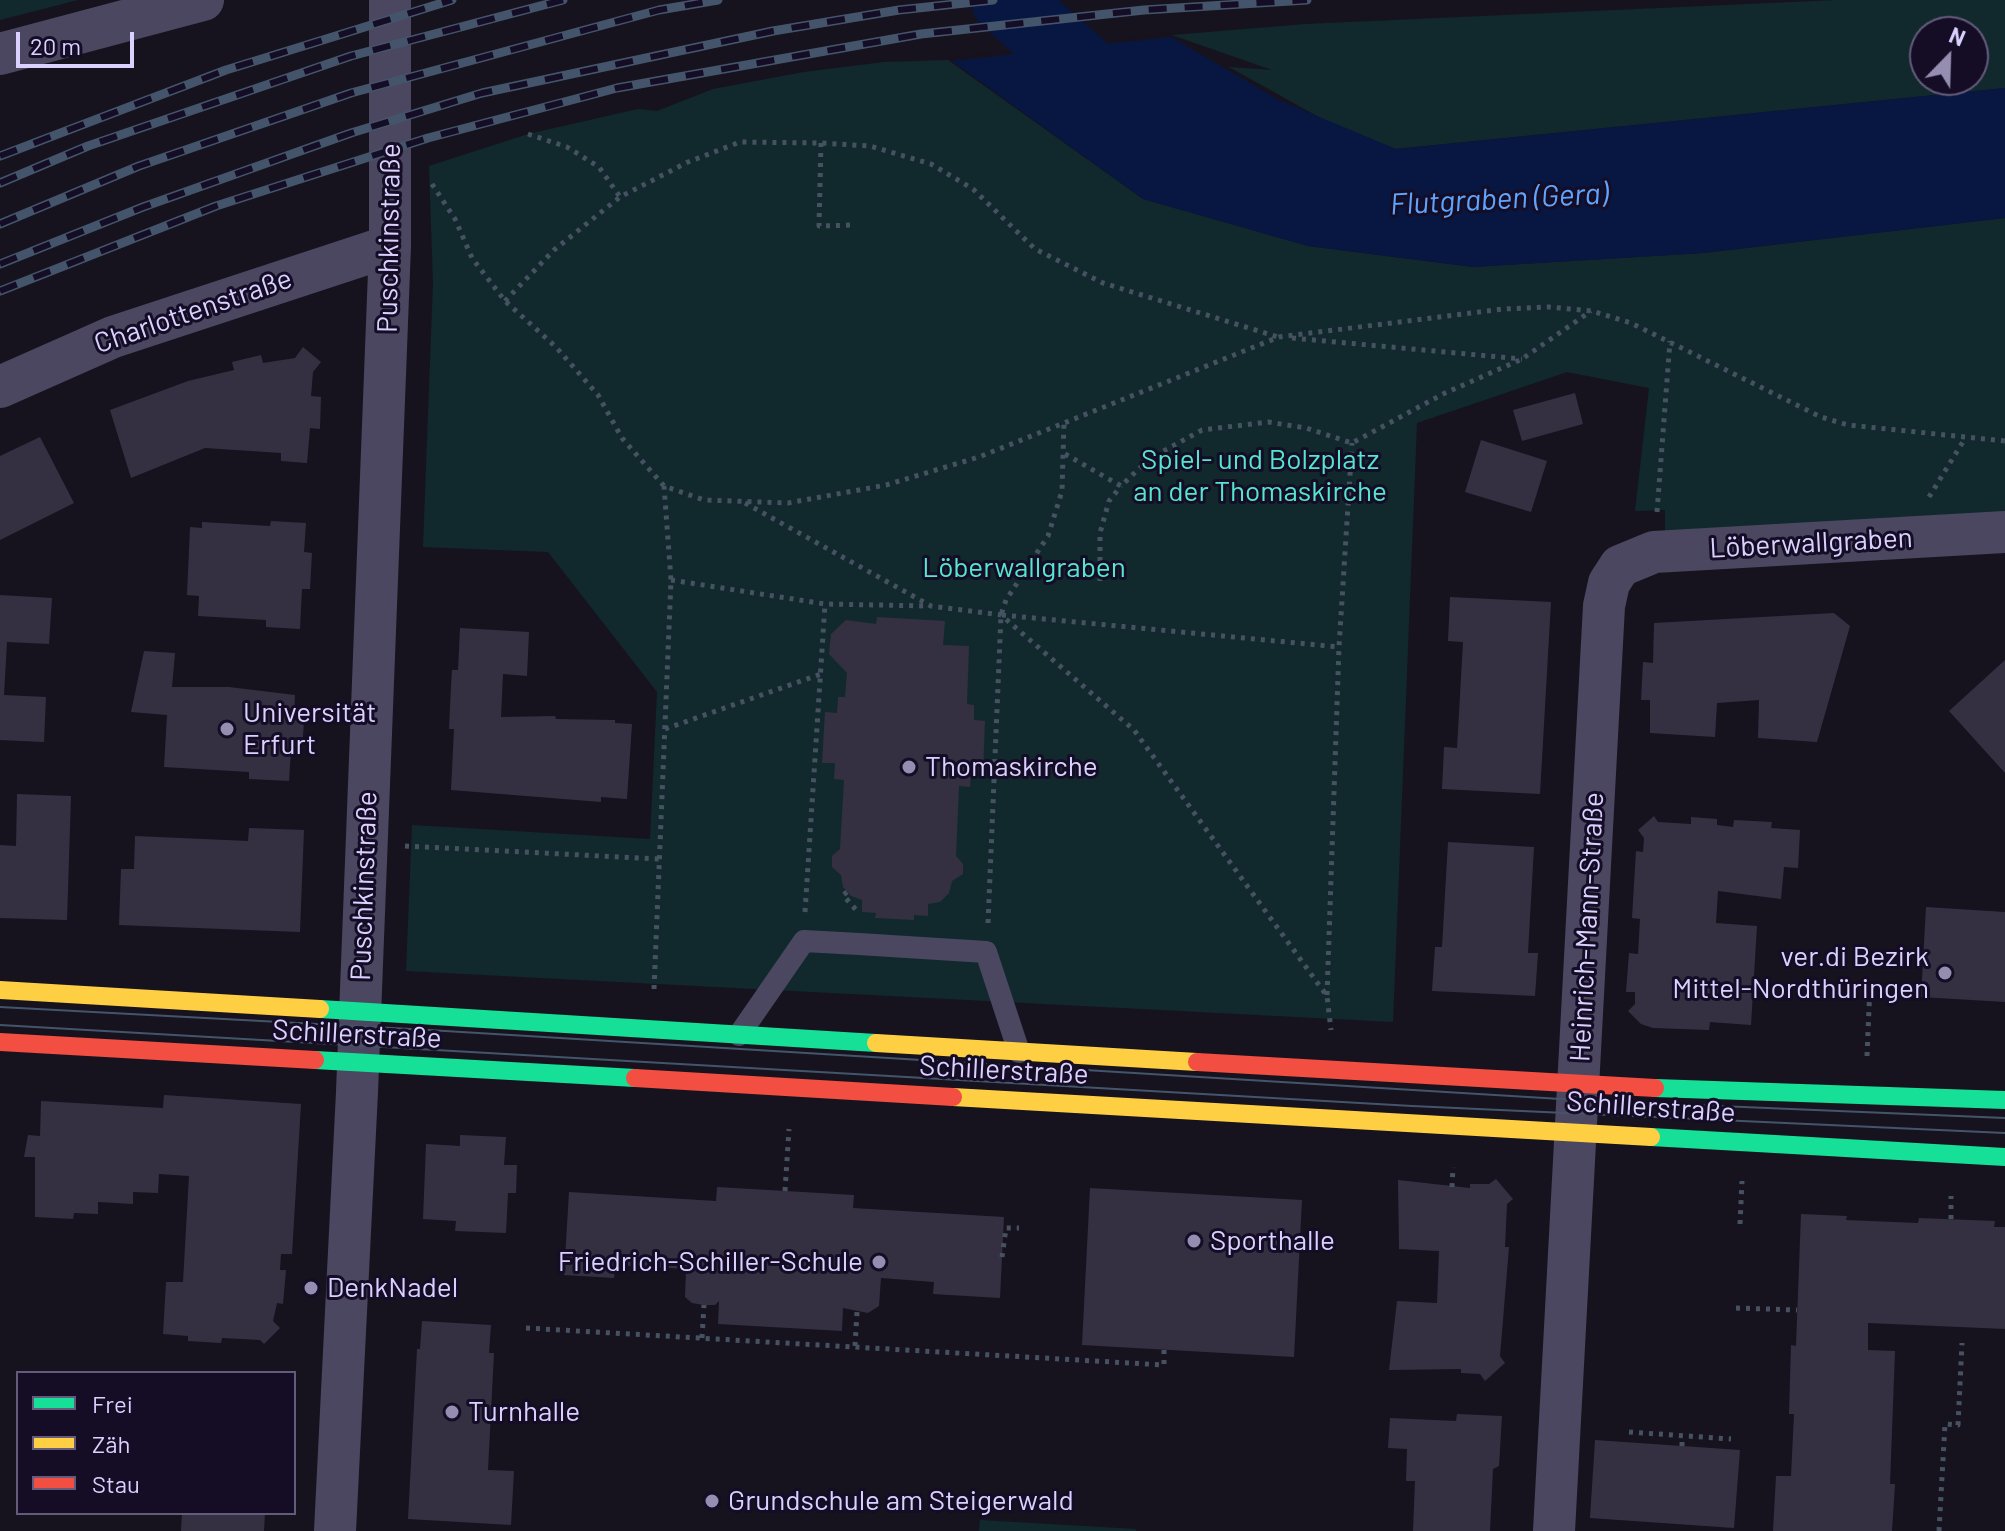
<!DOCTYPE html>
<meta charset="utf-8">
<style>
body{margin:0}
#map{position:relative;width:2005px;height:1531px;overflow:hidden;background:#16131f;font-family:Barlow,sans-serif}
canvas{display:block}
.legend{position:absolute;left:16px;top:1371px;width:280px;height:144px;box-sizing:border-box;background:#140d25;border:2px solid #645b7c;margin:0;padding:10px 14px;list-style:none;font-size:24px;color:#dbd1ff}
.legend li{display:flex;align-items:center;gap:16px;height:40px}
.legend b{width:40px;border:2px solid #645b7c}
.north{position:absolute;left:1909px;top:16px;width:80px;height:80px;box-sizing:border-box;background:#140d25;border:2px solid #645b7c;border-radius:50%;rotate:23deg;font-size:22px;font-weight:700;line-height:32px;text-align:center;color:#dbd1ff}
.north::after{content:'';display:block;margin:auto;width:28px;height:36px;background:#968eb1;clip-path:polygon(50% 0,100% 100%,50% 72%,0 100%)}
.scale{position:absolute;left:16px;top:32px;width:118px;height:36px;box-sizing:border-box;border:4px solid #dbd1ff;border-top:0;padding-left:10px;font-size:24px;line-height:28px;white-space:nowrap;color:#dbd1ff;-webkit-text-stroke:6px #140d25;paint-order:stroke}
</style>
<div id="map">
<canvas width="2005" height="1531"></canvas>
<ul class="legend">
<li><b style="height:10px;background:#16e098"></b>Frei</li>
<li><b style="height:10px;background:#ffcf43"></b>Zäh</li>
<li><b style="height:10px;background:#f24e42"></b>Stau</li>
</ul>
<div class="north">N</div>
<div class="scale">20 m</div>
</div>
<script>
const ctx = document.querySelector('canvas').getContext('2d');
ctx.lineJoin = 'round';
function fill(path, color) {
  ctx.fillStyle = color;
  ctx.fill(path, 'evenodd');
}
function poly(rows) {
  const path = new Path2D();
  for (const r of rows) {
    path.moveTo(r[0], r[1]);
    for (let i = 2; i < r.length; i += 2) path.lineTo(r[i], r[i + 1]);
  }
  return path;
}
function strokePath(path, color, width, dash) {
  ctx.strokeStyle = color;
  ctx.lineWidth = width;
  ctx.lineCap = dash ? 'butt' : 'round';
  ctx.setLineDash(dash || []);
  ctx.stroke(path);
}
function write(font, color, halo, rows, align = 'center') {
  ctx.font = font + ' Barlow,sans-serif';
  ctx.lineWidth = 6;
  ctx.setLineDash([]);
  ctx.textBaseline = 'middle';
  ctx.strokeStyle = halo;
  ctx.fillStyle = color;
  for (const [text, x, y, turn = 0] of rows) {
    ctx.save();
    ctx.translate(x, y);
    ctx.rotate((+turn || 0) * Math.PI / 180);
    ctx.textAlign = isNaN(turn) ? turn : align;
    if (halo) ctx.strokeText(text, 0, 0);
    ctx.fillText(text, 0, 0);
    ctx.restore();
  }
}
fill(poly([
 [0,0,78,0,0,20],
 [1837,0,2005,0,2005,88,1395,149,1333,125,1229,67,1272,70,1172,35,1306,24],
 [1925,32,1973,32,1973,80,1925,80],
 [948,60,1143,199,1308,246,1473,267,1703,253,2005,218,2005,513,1665,534,1665,510,1635,511,1649,388,1567,372,1417,423,1393,1022,406,971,412,825,650,839,657,692,548,552,423,547,433,283,429,166,528,134,638,109,657,111,713,89,804,72,884,62],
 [980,1520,1136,1529,1136,1531,979,1531]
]), '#11292d');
fill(poly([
 [1171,37,1279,100,1396,149,2005,88,2005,218,1703,253,1473,267,1308,246,1143,199,952,61]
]), '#081741');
fill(poly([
 [1170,33,1172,35,948,59,951,57]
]), '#16131f');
strokePath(poly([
 [1006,0,1133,113]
]), '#081741', 70);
fill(poly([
 [303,347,321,362,313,372,311,396,321,397,320,429,310,428,307,463,281,461,281,453,205,448,131,478,110,410,188,381,234,370,232,362,261,355,263,363,295,358],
 [1575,393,1583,424,1522,441,1513,410],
 [40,437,74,503,0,540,0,456],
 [1481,440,1547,461,1531,512,1465,492],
 [271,521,306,523,304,552,312,553,310,589,302,589,300,629,266,627,266,620,198,616,199,596,187,595,190,527,202,528,202,522,270,526],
 [0,595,52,598,49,644,7,642,4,695,46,697,44,742,0,740],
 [1450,597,1551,602,1540,794,1442,789,1444,747,1457,748,1463,642,1448,641],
 [1834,613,1850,626,1817,742,1758,738,1759,700,1717,703,1715,737,1650,733,1650,700,1641,700,1643,662,1653,663,1654,623],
 [877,617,945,621,943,645,969,646,967,704,974,705,974,720,985,721,983,772,971,771,970,787,959,786,956,856,963,864,963,874,952,881,949,893,940,902,928,904,928,916,914,915,914,920,875,918,876,913,862,912,862,900,851,896,843,887,841,875,832,867,832,856,840,849,844,780,834,779,835,763,822,763,825,712,837,713,838,697,845,697,847,673,829,654,831,634,846,620,876,624],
 [460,628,529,632,527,676,503,674,501,717,555,716,556,719,615,720,615,723,632,724,627,799,601,797,601,802,451,790,454,729,449,729,451,686,452,670,458,670],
 [144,651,175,653,172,687,229,687,295,695,294,720,304,721,302,751,291,751,289,781,249,779,249,772,164,767,167,715,131,712],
 [2005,660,2005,773,1949,711],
 [17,794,71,796,67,920,0,918,0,845,16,846],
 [1654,816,1658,822,1691,824,1691,817,1717,819,1717,825,1733,827,1734,820,1772,822,1771,828,1800,830,1798,868,1784,867,1781,899,1718,891,1716,923,1757,926,1751,1025,1710,1022,1709,1030,1653,1028,1641,1024,1628,1011,1635,1004,1635,992,1626,992,1629,953,1638,954,1640,919,1632,918,1636,851,1643,852,1644,838,1638,830],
 [249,828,304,830,300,932,119,925,121,869,134,869,135,836,248,841],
 [1448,842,1534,847,1528,953,1538,953,1535,996,1432,991,1435,947,1442,947],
 [1926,907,2005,912,2005,1002,1921,997],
 [164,1095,301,1104,292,1254,281,1254,280,1270,286,1270,283,1304,277,1303,273,1321,280,1328,264,1344,260,1340,222,1338,221,1343,188,1341,188,1336,163,1334,166,1282,183,1282,189,1176,159,1174,158,1193,133,1192,133,1204,98,1202,98,1214,74,1213,73,1219,35,1217,35,1157,24,1157,28,1135,40,1136,41,1101,163,1108],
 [460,1135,506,1137,504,1165,517,1165,516,1193,508,1193,506,1233,455,1231,456,1221,423,1219,426,1144,460,1146],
 [1496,1179,1513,1199,1507,1204,1505,1247,1509,1247,1500,1356,1505,1363,1485,1381,1480,1374,1461,1373,1461,1369,1389,1370,1397,1301,1437,1303,1439,1251,1399,1249,1398,1180,1470,1188,1470,1184,1489,1184],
 [717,1187,854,1195,853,1208,1004,1217,1000,1298,933,1294,934,1282,881,1278,879,1306,868,1313,843,1308,842,1331,718,1324,719,1301,715,1305,704,1305,692,1303,685,1297,686,1269,615,1265,614,1278,564,1275,569,1192,716,1201],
 [1090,1188,1302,1200,1294,1357,1082,1345],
 [1801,1214,1847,1216,1846,1220,1918,1223,1919,1218,1995,1221,1994,1227,2005,1227,2005,1329,1868,1323,1868,1350,1895,1351,1890,1484,1895,1484,1892,1531,1773,1531,1776,1476,1791,1476,1794,1414,1789,1414,1791,1345,1796,1346],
 [422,1321,491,1325,489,1353,494,1353,488,1470,514,1471,511,1525,408,1519,417,1349,420,1349],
 [1457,1414,1502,1416,1499,1466,1493,1469,1490,1531,1413,1531,1415,1481,1406,1481,1407,1449,1388,1448,1390,1418,1456,1421],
 [1595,1440,1740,1450,1734,1528,1590,1518],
 [182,1513,265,1513,264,1531,181,1531]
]), '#343042');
strokePath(poly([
 [528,134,567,147,599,167,620,197],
 [821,143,819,226,853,225],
 [432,184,455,219,472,258,505,301,556,347,598,395,622,438,664,486,704,500,788,503,886,485,979,457,1279,337,1503,309,1549,307,1592,311,1631,323,1821,417,1848,425,2005,441],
 [505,301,554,250,620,197,688,162,740,142,821,143,870,146,931,164,973,189,1035,249,1103,283,1278,337],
 [1292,338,1522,359],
 [1065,454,1121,486,1149,459,1202,430,1268,422,1306,428,1352,443,1443,394,1522,359,1591,311],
 [1929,497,1964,440],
 [745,503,931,606,1001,615,1134,730,1327,996,1331,1030],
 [1657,512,1670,341],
 [671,580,825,604,929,606],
 [1100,581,1100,533,1109,501,1121,486],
 [1002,615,1339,647],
 [665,729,821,674],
 [405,846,660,859],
 [847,892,843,895,858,912],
 [805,912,825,604],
 [988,923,1001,615,1006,600,1048,536,1062,491,1064,423],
 [654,989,671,580,664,486],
 [1327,995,1339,647,1352,443],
 [1867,1056,1870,985],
 [1452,1187,1453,1167],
 [785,1191,789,1129],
 [1951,1219,1951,1196],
 [1740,1224,1742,1181],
 [1002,1257,1006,1228,1019,1228],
 [1736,1308,1797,1310],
 [526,1328,1164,1365,1164,1350],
 [702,1338,704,1305],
 [855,1346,857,1312],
 [1629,1432,1731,1439],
 [1682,1446,1682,1437],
 [1939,1531,1945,1424,1958,1425,1962,1343]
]), '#465262', 5, [4, 6]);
strokePath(poly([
 [739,1035,804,941,859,944,986,952,1019,1052]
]), '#4b4760', 22);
strokePath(poly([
 [0,54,203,0],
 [0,387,113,337,390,246],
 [335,1531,357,1092,390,246,390,0],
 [1554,1531,1604,606,1609,583,1620,566,1654,552,2005,532]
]), '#4b4760', 42);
strokePath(poly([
 [320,1009,876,1043],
 [315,1060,635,1078],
 [1655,1088,2005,1100],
 [1651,1137,2005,1157]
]), '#16e098', 18);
strokePath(poly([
 [0,990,320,1009],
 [876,1043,1197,1062],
 [953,1097,1651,1137]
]), '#ffcf43', 18);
strokePath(poly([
 [0,1042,315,1060],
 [1197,1062,1655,1088],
 [635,1078,953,1097]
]), '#f24e42', 18);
strokePath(poly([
 [0,1007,429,1030,1577,1100,2005,1118],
 [0,1025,1412,1106,2005,1133]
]), '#44556b', 2);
const rail = poly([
 [0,156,226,70,452,0],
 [0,183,88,146,351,56,563,0],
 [0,224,139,166,351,93,659,10,718,0],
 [0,264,143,207,351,133,482,93,773,31,899,10,993,0],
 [0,291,216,206,428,138,617,88,921,34,1144,10,1307,0]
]);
strokePath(rail, '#44556b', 9);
strokePath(rail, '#140d25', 6, [18]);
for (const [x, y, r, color] of [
 [227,729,8,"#968eb1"],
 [909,767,8,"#968eb1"],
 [1945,973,8,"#968eb1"],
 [1194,1241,8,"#968eb1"],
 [879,1262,8,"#968eb1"],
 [311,1288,8,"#968eb1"],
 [452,1412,8,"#968eb1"],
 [712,1501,8,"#968eb1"]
]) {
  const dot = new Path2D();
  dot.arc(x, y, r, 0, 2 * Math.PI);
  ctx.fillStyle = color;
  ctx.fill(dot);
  strokePath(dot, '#140d25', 3);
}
write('28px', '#dbd1ff', '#140d25', [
 ["Puschkinstraße",389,238,-89],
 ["Charlottenstraße",193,311,-19],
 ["Löberwallgraben",1811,543,-3],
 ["Puschkinstraße",364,886,-88],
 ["Heinrich-Mann-Straße",1587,927,-87],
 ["Schillerstraße",357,1034,3],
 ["Schillerstraße",1004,1070,3],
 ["Schillerstraße",1651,1107,4]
]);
write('28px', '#55e6d1', '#140d25', [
 ["Spiel- und Bolzplatz",1260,460],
 ["an der Thomaskirche",1260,492],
 ["Löberwallgraben",1024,568]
]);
write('28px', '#dbd1ff', '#140d25', [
 ["Universität",243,713],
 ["Erfurt",243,745],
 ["Thomaskirche",925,767],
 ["ver.di Bezirk",1929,957,"right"],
 ["Mittel-Nordthüringen",1929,989,"right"],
 ["Sporthalle",1210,1241],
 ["Friedrich-Schiller-Schule",863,1262,"right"],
 ["DenkNadel",327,1288],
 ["Turnhalle",468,1412],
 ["Grundschule am Steigerwald",728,1501]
], 'left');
write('italic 30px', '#5fa4ff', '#140d25', [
 ["Flutgraben (Gera)",1499,199,-3]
]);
</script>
